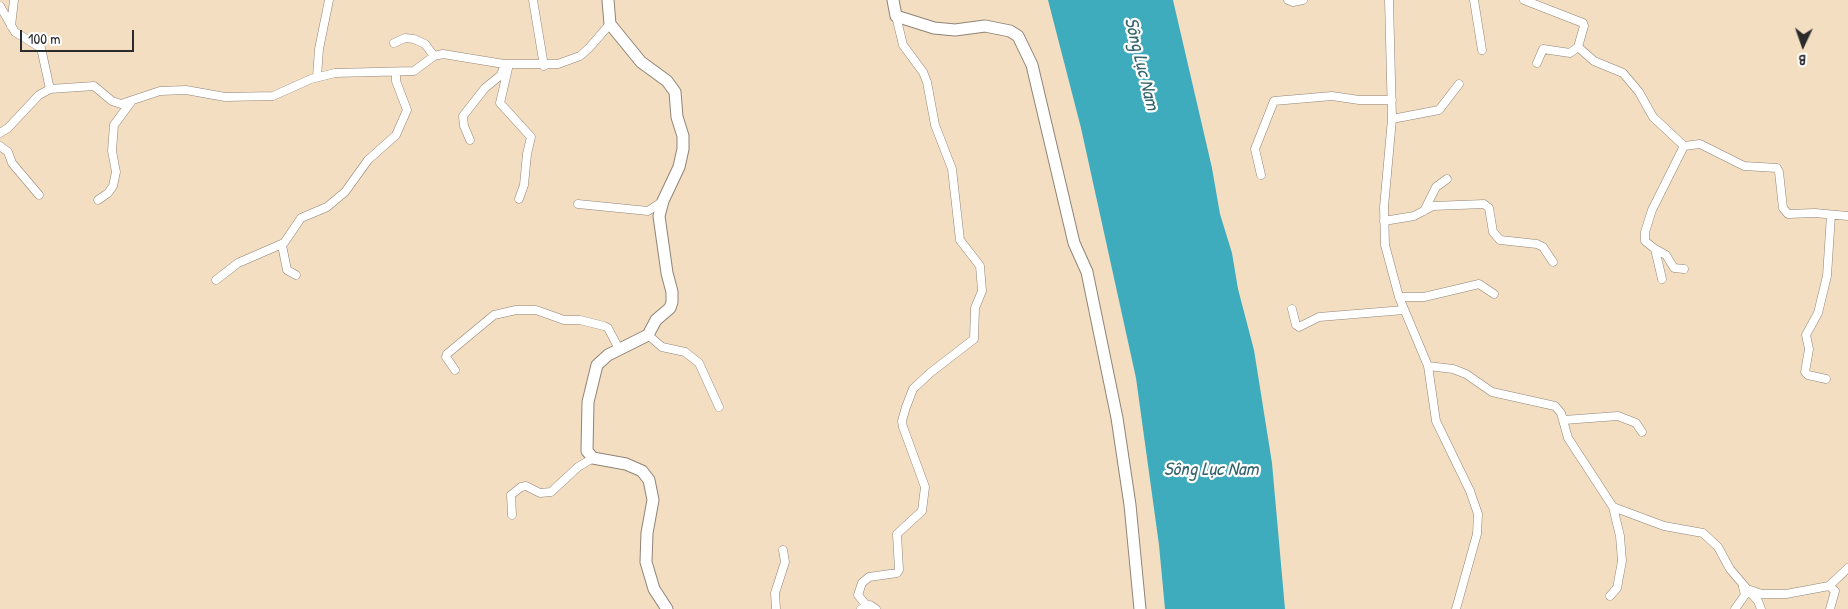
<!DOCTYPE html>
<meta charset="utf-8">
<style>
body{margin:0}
#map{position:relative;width:1848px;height:609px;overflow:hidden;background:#f4dec2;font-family:"Patrick Hand",sans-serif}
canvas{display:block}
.north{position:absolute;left:1778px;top:20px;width:50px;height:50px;-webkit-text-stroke:4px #fff;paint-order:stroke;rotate:183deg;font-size:14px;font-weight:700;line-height:20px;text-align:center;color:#2b2b2b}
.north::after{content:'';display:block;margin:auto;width:18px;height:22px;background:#2b2b2b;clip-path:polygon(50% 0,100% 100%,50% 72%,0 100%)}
.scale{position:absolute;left:20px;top:30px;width:114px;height:22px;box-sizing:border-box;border:2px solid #2b2b2b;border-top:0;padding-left:6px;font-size:15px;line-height:18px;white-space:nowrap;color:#2b2b2b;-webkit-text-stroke:4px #fff;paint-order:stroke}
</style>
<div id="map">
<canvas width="1848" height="609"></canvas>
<div class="north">B</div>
<div class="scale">100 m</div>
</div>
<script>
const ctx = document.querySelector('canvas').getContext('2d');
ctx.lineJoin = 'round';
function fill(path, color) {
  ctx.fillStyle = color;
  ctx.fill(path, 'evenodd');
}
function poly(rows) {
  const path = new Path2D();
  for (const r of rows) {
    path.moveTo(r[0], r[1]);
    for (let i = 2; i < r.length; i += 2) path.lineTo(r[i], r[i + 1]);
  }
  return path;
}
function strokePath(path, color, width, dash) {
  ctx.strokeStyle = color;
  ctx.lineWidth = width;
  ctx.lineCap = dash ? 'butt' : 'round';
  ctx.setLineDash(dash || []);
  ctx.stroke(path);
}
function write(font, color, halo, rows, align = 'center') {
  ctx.font = font + ' "Patrick Hand",sans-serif';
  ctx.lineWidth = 4.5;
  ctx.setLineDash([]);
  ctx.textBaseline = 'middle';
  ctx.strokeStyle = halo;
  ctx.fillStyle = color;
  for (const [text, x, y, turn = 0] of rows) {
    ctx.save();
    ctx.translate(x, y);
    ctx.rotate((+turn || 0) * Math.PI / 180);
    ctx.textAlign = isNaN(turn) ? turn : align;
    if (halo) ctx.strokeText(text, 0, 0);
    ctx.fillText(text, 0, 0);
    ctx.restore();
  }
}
fill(poly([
 [1048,0,1173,0,1212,168,1220,214,1232,253,1238,289,1254,350,1272,463,1285,609,1165,609,1159,545,1136,378,1081,128]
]), '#3eacbc');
const street = poly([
 [533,0,544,66],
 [1288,0,1293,2,1303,0],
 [1389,0,1392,119,1384,207,1385,245,1399,297,1428,366,1436,421,1470,491,1478,514,1477,534,1456,609],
 [1474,0,1482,50],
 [1524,0,1583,23,1584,26,1578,47,1594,61,1623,73,1639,92,1653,117,1684,146,1652,210,1645,232,1645,241,1655,249,1662,279],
 [0,6,15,32,41,48,50,89],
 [11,26,14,0],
 [394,43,405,38,414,39,425,44,434,56],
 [1537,63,1543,49,1570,53,1578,47],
 [509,64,500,103,531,137,527,154,524,185,519,199],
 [317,77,319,49,329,0],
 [1392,119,1439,110,1459,84],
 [0,133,8,128,39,95,50,89,94,86,112,101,121,104,160,91,186,90,225,97,273,96,311,79,335,73,414,71,434,56,443,54,504,64,558,64,580,56,589,48,610,24],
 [470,140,464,126,463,116,485,88,501,75,504,66],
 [0,146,8,152,12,163,39,195],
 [1684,146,1700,144,1744,166,1777,168,1779,172,1783,208,1788,214,1815,213,1848,216],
 [1261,175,1255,149,1274,101,1332,96,1359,100,1392,100],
 [98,200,108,193,113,186,116,172,112,151,114,125,131,102],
 [578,204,648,211,663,201],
 [1424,211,1436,187,1447,179],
 [1384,221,1414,216,1433,206,1484,204,1489,208,1493,232,1500,240,1537,244,1543,247,1553,262],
 [282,245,287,270,296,275],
 [1655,249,1666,255,1674,268,1684,269],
 [216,280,238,263,284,243,301,218,327,207,345,192,368,160,396,135,407,110,396,81,396,72],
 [1399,297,1424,297,1479,284,1494,294],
 [1292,309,1296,325,1299,327,1319,317,1404,310],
 [648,335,662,347,685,352,699,363,719,407],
 [1428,366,1453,369,1466,374,1492,392,1555,406,1561,413,1568,438,1613,507,1664,526,1703,533,1718,547,1730,569,1747,589,1762,594,1786,594,1829,586,1848,568],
 [455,370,446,357,447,354,494,315,516,310,536,310,564,320,580,320,604,326,608,328,619,349],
 [1826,379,1808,375,1805,372,1809,349,1806,335,1818,313,1827,276,1831,215],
 [1564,420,1618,416,1636,423,1642,432],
 [512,515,511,495,521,487,526,486,540,493,551,492,578,467,593,458],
 [1829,586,1835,591,1830,609],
 [1750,592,1758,601,1761,609],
 [1610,596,1617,588,1622,561,1620,536,1613,507],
 [866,605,858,595,862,583,869,577,897,573,899,570,897,534,922,511,925,487,903,427,902,421,906,407,913,389,930,373,974,339,975,308,982,291,980,266,960,240,952,169,935,125,927,82,923,72,903,45,896,16],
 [776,609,775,593,785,562,783,550],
 [861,609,870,605,876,609],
 [1735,609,1745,595,1743,587]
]);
const secondary = poly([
 [608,0,610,24,641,62,667,81,675,92,677,117,683,136,683,149,679,167,663,201,659,216,667,273,672,292,672,302,670,308,656,320,648,335,608,355,597,365,588,402,587,451,593,458,626,464,642,471,649,480,653,500,647,533,646,562,654,589,667,609],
 [893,0,896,16,934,28,955,30,985,26,1010,31,1018,36,1032,65,1074,243,1087,272,1117,418,1130,505,1140,609]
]);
strokePath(street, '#908476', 9);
strokePath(secondary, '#908476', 13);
strokePath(street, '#fff', 8);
strokePath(secondary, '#fff', 11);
write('italic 19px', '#34656c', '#fff', [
 ["Sông Lục Nam",1141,64,76],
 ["Sông Lục Nam",1211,470]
]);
</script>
